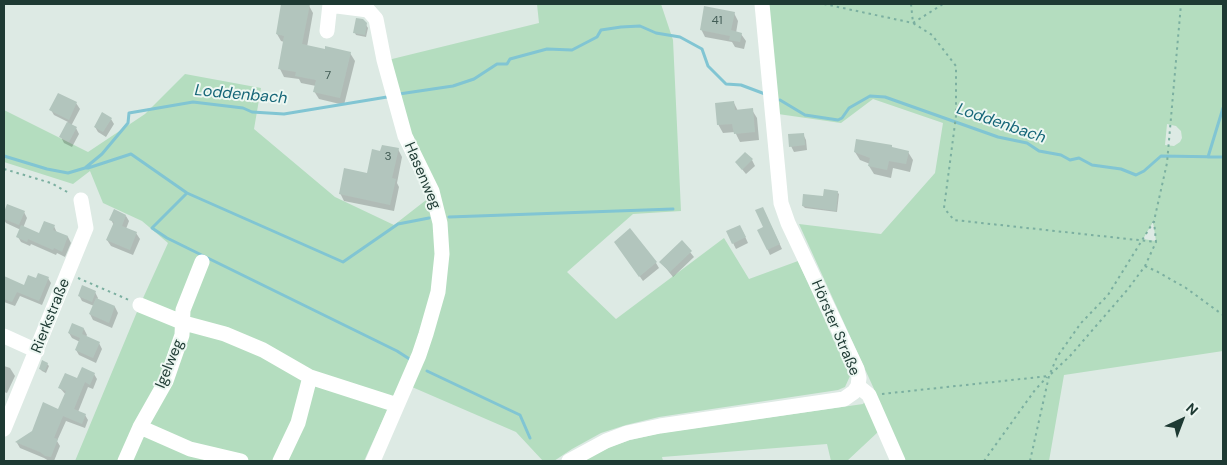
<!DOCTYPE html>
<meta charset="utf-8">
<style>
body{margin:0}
#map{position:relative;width:1227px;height:465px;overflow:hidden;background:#ddeae4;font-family:"DM Sans",sans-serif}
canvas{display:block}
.frame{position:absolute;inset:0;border:5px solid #1e3a33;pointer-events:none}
.north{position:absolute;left:1157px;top:395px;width:50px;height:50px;-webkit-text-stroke:4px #edf7f2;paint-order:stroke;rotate:43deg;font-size:14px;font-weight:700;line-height:20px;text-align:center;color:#1e3a33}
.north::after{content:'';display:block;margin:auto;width:18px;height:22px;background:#1e3a33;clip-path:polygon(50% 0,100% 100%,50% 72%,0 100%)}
</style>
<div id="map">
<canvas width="1227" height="465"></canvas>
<div class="frame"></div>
<div class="north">N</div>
</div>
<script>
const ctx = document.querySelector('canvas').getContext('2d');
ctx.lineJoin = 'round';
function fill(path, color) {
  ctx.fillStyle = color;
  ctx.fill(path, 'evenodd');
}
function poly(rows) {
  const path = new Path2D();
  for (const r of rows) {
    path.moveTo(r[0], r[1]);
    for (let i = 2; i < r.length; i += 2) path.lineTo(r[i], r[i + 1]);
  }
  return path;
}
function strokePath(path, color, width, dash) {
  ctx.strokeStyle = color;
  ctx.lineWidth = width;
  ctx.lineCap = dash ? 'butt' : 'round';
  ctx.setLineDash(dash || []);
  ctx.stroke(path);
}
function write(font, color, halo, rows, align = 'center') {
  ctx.font = font + ' "DM Sans",sans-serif';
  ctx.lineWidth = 4;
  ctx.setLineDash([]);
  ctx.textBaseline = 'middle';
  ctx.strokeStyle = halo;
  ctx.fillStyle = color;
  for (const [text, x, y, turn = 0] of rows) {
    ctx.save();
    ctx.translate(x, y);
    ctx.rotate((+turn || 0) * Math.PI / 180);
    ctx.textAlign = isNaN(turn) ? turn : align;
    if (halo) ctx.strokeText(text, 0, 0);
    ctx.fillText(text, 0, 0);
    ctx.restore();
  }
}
fill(poly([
 [537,4,661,4,673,40,681,211,633,214,567,272,616,319,724,238,749,279,798,261,850,376,845,387,838,390,659,417,626,425,601,433,572,449,554,461,543,461,516,432,412,387,447,261,388,60,539,23],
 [766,4,1223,4,1223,351,1064,375,1049,461,891,461,878,432,847,461,831,461,827,444,662,457,663,461,582,461,610,447,630,440,661,433,863,404,874,389,799,224,881,234,935,173,943,123,873,99,841,123,778,114],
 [1167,124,1176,126,1181,131,1182,138,1180,142,1174,146,1165,145],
 [1153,222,1156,241,1143,239],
 [185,74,261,88,254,129,335,197,394,225,430,197,437,225,433,292,413,354,364,461,75,461,139,307,168,243,142,221,103,203,90,171,73,184,4,162,4,110,88,152,145,114]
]), '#b4ddbf');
fill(poly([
 [283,4,308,4,313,13,307,47,350,53,355,61,344,105,319,99,314,91,316,86,301,83,299,79,284,77,280,69,284,42,281,41,277,34],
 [734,13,738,21,736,33,741,34,746,41,744,49,735,47,732,42,705,37,701,29],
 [366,25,368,28,366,37,356,35,355,33],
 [76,103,80,109,71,126,76,128,79,134,72,147,64,143,61,137,68,122,54,115,51,110],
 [734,103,738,111,752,110,757,118,759,140,740,142,735,132,723,133,718,124],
 [111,119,114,124,106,137,98,132,95,127],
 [803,134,806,140,807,150,794,152,791,146],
 [398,149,402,157,397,183,399,187,394,211,344,201,340,193,368,174,381,152],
 [893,149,908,152,913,160,910,172,893,168,891,178,874,174,869,166,870,164,860,160,855,152],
 [752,160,755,166,746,174,736,162],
 [837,192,839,194,837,212,805,208,803,206],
 [8,205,24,212,27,218,23,228,40,235,54,226,57,233,68,237,71,243,65,257,57,253,56,255,31,244,30,246,21,242,18,237,21,230,6,223,4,220,4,215],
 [765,213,782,249,770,255,759,231,765,228],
 [126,216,129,221,126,229,136,233,140,239,133,255,111,246,107,240,114,225,111,220],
 [743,232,748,243,736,249,733,243],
 [682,242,694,257,673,277,661,262],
 [619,247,656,263,659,268,643,281],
 [4,278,24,286,36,280,48,278,51,283,42,305,20,296,15,306,4,302],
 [95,292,98,298,97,300,115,307,118,313,112,328,93,320,90,314,94,306,82,301,79,295],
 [84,329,87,335,86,337,99,343,102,349,96,363,79,355,76,350,80,342,72,338,69,333],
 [47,364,49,366,46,373,42,371,40,369],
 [4,366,10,368,15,376,7,393,4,392],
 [94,374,97,379,93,389,88,387,78,412,85,415,88,420,85,428,66,421,57,441,60,446,54,461,49,461,44,458,20,448,17,443,33,432,59,410,66,395,60,388]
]), '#0003');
strokePath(poly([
 [399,94,453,86,474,79,497,64,507,64,510,59,547,49,572,50,597,37,601,30,621,27,640,26,656,33,680,37,702,49,708,66,726,84,741,85,765,94],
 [780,100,805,115,838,120,842,118,849,108,870,96,885,97,998,137,1027,143,1039,151,1061,155,1070,160,1079,158,1092,165,1121,169,1136,175,1144,171,1161,156,1223,157],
 [4,156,47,169,68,173,85,168,102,154,128,123,129,113,193,102,243,108,252,112,284,114,387,97],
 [1208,157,1223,108],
 [85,168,88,168,131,154,187,193,343,262,398,224,429,218],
 [187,193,152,228,167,238,397,351,411,360],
 [449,217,673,209],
 [427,371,520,415,530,438]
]), '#81c5d3', 3);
fill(poly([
 [281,4,310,4,302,44,325,49,325,46,351,52,340,98,313,92,316,80,295,76,296,72,278,69,284,36,276,34],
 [704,6,735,12,731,30,742,33,740,42,729,40,730,36,700,30],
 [356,18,363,19,367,23,365,35,353,33],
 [58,93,77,102,69,120,49,110],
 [734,101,735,110,753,108,755,132,734,134,732,124,717,125,715,103],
 [102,112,112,118,103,132,94,127],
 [67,122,77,127,69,142,59,137],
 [804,133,805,145,789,147,788,134],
 [856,139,892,145,892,147,909,151,906,164,889,161,887,170,868,166,870,158,854,152],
 [382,145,399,148,392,178,396,179,390,205,339,194,344,168,367,173,372,149,380,151],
 [745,152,753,159,742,170,735,162],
 [824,189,838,191,836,211,802,206,803,194,823,196],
 [7,204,25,211,19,225,4,219,4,212],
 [763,207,780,244,767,250,757,230,763,227,755,210],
 [114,209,126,215,122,226,137,232,130,250,106,240,114,222,109,220],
 [44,221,55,225,53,230,68,236,62,252,54,248,53,250,28,239,27,242,16,237,21,225,39,233],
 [740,225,746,237,732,244,726,231],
 [630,228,657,262,639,277,614,242],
 [682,240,692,251,670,272,659,262],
 [38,273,49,277,39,301,17,292,12,302,4,299,4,276,24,285,28,275,36,278],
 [82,285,96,291,92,302,78,296],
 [96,298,115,306,109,323,89,314],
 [72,323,84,328,82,334,100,342,93,358,75,350,80,338,68,333],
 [42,360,48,363,45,371,39,369],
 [82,367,95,373,90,385,85,382,74,409,86,414,82,424,63,416,54,438,58,439,51,457,45,456,40,452,15,442,32,431,43,402,58,409,66,391,58,388,65,373,77,378]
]), '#b2c5bd');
strokePath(poly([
 [824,4,913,23,943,4],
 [911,4,913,23,932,35,956,66,956,116,944,208,954,220,1156,242,1154,221],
 [4,169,51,183,69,193],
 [1145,266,1158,272,1186,288,1223,315],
 [78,278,129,300],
 [1051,374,1070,356,1128,289,1145,266,1156,242],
 [882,394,1049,376],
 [984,461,1035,390,1047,377],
 [1030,461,1049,376,1057,357,1081,323,1108,295,1154,221,1167,163,1181,4]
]), '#7bafa0', 2, [2.5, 4]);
strokePath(poly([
 [332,4,337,6,368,10,376,19,384,60,405,136,432,191,440,223,442,254,438,292,426,334,419,355,373,461],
 [327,31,330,4],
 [140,305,184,323,225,334,263,350,310,377,397,405],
 [4,336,37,351],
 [858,386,869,395,898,461],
 [140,427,190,449,241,461],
 [4,429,86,228,81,200],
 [125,461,140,427,166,381,182,335,183,310,202,262],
 [280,461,298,423,310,377],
 [569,461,606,441,627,433,660,426,844,399,854,392,858,386,859,378,857,369,788,223,781,203,762,4]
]), '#fff', 15);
write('12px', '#435d56', null, [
 ["41",717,21],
 ["7",328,76],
 ["3",388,157]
]);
write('15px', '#1e3a33', '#edf7f2', [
 ["Hasenweg",422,176,67],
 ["Rierkstraße",51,316,-68],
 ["Hörster Straße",835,328,67],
 ["Igelweg",170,364,-68]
]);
write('italic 16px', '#166678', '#edf7f2', [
 ["Loddenbach",241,95,5],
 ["Loddenbach",1001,124,19]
]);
</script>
